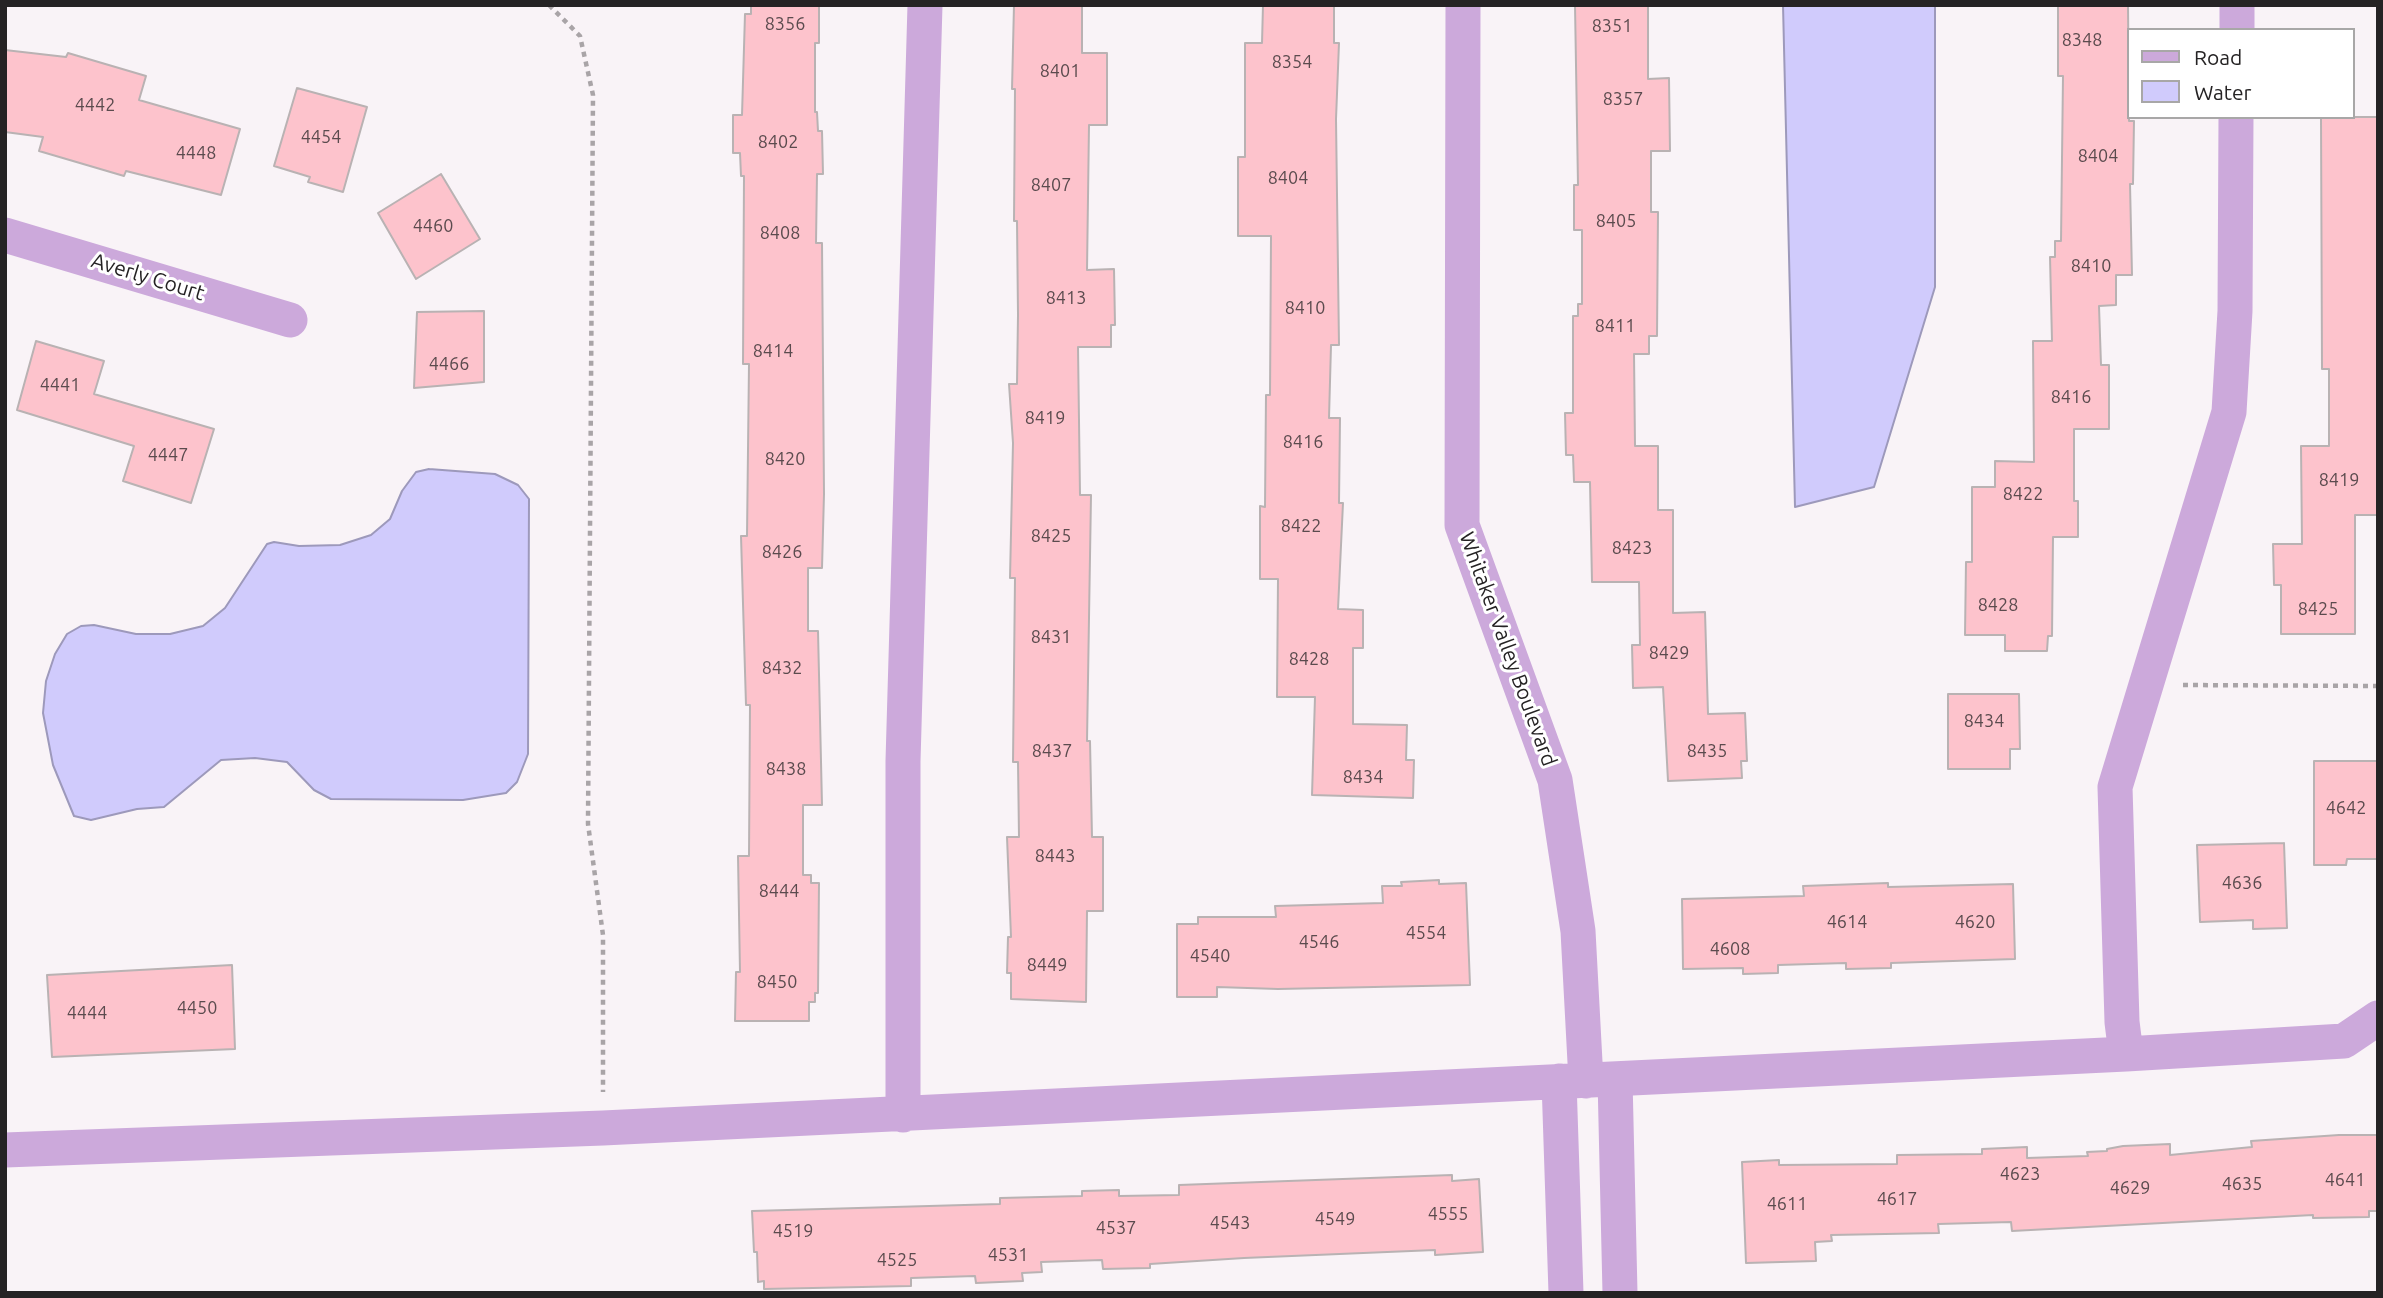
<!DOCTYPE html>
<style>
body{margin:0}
#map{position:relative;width:2383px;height:1298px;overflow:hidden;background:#f9f3f7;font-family:Ubuntu,sans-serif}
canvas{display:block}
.frame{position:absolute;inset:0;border:7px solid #252324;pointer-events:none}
.legend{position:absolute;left:2127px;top:28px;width:228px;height:91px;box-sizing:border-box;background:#fff;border:2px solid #a8a7a7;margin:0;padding:9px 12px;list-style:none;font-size:21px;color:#252324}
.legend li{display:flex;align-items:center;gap:14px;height:35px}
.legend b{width:35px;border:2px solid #a8a7a7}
</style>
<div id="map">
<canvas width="2383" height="1298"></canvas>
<div class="frame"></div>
<ul class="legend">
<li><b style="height:9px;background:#cca9db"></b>Road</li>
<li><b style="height:19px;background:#d0cbfc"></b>Water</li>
</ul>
</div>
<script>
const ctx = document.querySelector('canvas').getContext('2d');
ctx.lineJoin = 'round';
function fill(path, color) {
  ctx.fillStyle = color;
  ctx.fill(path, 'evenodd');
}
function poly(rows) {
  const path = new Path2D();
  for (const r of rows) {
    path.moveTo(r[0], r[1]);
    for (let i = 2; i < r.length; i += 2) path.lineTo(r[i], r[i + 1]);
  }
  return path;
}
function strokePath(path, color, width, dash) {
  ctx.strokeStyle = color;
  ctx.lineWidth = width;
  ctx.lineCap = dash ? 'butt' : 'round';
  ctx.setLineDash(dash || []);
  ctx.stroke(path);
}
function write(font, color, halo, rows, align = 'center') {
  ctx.font = font + ' Ubuntu,sans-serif';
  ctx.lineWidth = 6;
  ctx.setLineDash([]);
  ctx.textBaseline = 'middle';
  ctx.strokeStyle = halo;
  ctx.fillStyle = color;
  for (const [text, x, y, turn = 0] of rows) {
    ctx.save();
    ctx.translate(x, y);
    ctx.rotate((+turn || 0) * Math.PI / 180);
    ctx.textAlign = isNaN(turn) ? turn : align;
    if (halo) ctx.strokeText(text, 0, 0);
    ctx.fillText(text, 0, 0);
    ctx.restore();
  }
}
const water = poly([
 [1783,5,1935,5,1935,287,1874,487,1795,507,1783,5],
 [429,469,495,474,518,485,529,499,528,754,517,782,506,793,463,800,331,799,314,790,287,762,255,758,221,760,164,807,137,809,91,820,74,816,53,765,43,713,46,681,55,654,67,634,81,626,94,625,136,634,170,634,203,626,225,608,267,544,274,542,299,546,340,545,371,535,390,519,402,491,416,472,429,469]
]);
fill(water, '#d0cbfc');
strokePath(water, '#9d99bb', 2);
const building = poly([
 [751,5,819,5,819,43,815,43,815,112,817,112,818,131,822,131,823,174,817,174,816,243,822,243,824,494,822,568,808,568,808,631,818,631,822,805,803,805,803,875,811,875,811,883,819,883,818,993,815,993,815,1002,809,1002,809,1021,735,1021,736,972,740,972,738,856,749,856,750,705,746,705,741,536,747,536,749,364,743,364,744,176,741,176,740,153,733,153,733,115,742,115,745,14,751,14,751,5],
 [1014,5,1082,5,1082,53,1107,53,1107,125,1089,125,1087,270,1114,269,1115,325,1111,325,1111,347,1078,347,1080,495,1091,495,1087,741,1090,741,1092,837,1103,837,1103,911,1087,911,1086,1002,1011,999,1011,973,1007,973,1008,937,1011,937,1007,837,1019,837,1018,762,1013,762,1015,578,1010,578,1013,443,1009,384,1017,384,1018,315,1017,221,1014,221,1015,89,1012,89,1014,5],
 [1263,5,1334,5,1334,43,1339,43,1336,119,1339,345,1331,345,1329,418,1340,418,1339,503,1343,503,1338,609,1363,610,1363,648,1353,648,1353,724,1407,725,1406,760,1414,760,1413,798,1312,795,1315,697,1277,697,1278,579,1260,579,1260,506,1265,507,1266,395,1270,395,1271,236,1238,236,1238,157,1245,157,1245,43,1262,43,1263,5],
 [1575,5,1648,5,1648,79,1669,78,1670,151,1651,151,1651,212,1658,212,1657,336,1649,336,1649,354,1634,354,1635,446,1658,446,1658,510,1673,510,1673,613,1705,612,1708,714,1745,713,1747,761,1741,761,1742,778,1668,781,1663,687,1633,688,1632,645,1640,645,1639,582,1592,582,1590,482,1574,482,1573,455,1566,455,1565,413,1573,413,1573,316,1578,316,1578,304,1582,304,1582,230,1574,230,1574,185,1578,185,1575,5],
 [2058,5,2128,5,2129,121,2134,121,2133,184,2130,184,2132,275,2116,275,2116,305,2099,306,2101,365,2109,365,2109,429,2074,429,2074,501,2078,501,2078,537,2053,537,2052,636,2048,636,2047,651,2005,651,2005,635,1965,635,1966,562,1972,562,1972,487,1995,487,1995,461,2034,462,2033,341,2052,341,2050,257,2055,257,2055,241,2061,241,2063,76,2058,76,2058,5],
 [5,50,66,57,68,53,146,76,139,100,240,129,221,195,126,171,124,176,39,151,43,137,5,132,5,50],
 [297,88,367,107,343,192,308,182,310,177,274,166,297,88],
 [2321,117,2378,117,2378,515,2355,515,2355,634,2281,634,2281,585,2274,585,2273,544,2302,544,2301,446,2329,446,2329,369,2322,369,2321,117],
 [441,174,480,239,416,279,378,213,441,174],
 [484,311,484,382,414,388,417,312,484,311],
 [36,341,104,361,94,394,214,429,191,503,123,481,134,446,17,410,36,341],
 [1948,694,2019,694,2020,749,2010,749,2010,769,1948,769,1948,694],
 [2314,761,2378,761,2378,859,2347,859,2346,865,2314,865,2314,761],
 [2284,843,2287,928,2253,929,2253,920,2200,922,2197,845,2284,843],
 [1439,880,1439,884,1466,883,1470,985,1278,989,1217,987,1217,997,1177,997,1177,924,1198,924,1198,917,1276,917,1275,906,1383,903,1382,886,1402,886,1401,882,1439,880],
 [1888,883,1888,887,2013,884,2015,959,1891,963,1891,968,1846,969,1846,963,1778,965,1778,973,1743,974,1743,968,1683,969,1682,899,1804,896,1803,886,1888,883],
 [232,965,235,1049,52,1057,47,975,232,965],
 [2339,1135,2378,1135,2378,1211,2369,1211,2369,1217,2313,1218,2313,1215,2012,1231,2011,1222,1938,1224,1939,1233,1831,1235,1832,1241,1815,1242,1816,1261,1746,1263,1742,1162,1779,1160,1779,1165,1897,1164,1897,1155,1982,1154,1982,1149,2027,1147,2027,1158,2088,1156,2087,1152,2107,1151,2107,1149,2123,1146,2170,1144,2170,1155,2252,1147,2251,1141,2339,1135],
 [1452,1175,1452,1181,1479,1179,1483,1252,1435,1255,1435,1250,1244,1258,1150,1264,1150,1268,1103,1269,1102,1260,1041,1262,1042,1272,1022,1273,1023,1281,976,1283,975,1276,911,1278,911,1286,764,1289,764,1281,758,1282,757,1252,754,1252,752,1211,1000,1204,1000,1198,1082,1196,1082,1191,1119,1190,1119,1196,1179,1195,1179,1185,1452,1175]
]);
fill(building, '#fdc3cc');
strokePath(building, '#b9b2b3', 2);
strokePath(poly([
 [549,5,580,36,593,95,588,824,603,935,603,1092],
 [2183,685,2378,686]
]), '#a9a4a7', 4.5, [5, 5]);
strokePath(poly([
 [1463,5,1462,525,1555,780,1578,931,1586,1081],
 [2237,30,2237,5],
 [2236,117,2235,311,2229,412,2115,787,2122,1022,2126,1054,2344,1041,2378,1018],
 [5,235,290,320],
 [1615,1079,1620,1293],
 [1559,1081,1566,1293],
 [903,1115,903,761,925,5],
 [5,1150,603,1128,2126,1054]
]), '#cca9db', 35);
write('18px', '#5b4b4e', null, [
 ["8356",785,24],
 ["8351",1612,26],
 ["8348",2082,40],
 ["8354",1292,62],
 ["8401",1060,71],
 ["8357",1623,99],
 ["4442",95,105],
 ["4454",321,137],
 ["8402",778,142],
 ["4448",196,153],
 ["8404",2098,156],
 ["8404",1288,178],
 ["8407",1051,185],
 ["8405",1616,221],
 ["4460",433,226],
 ["8408",780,233],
 ["8410",2091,266],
 ["8413",1066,298],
 ["8410",1305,308],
 ["8411",1615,326],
 ["8414",773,351],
 ["4466",449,364],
 ["4441",60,385],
 ["8416",2071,397],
 ["8419",1045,418],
 ["8416",1303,442],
 ["4447",168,455],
 ["8420",785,459],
 ["8419",2339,480],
 ["8422",2023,494],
 ["8422",1301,526],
 ["8425",1051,536],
 ["8423",1632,548],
 ["8426",782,552],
 ["8428",1998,605],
 ["8425",2318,609],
 ["8431",1051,637],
 ["8429",1669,653],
 ["8428",1309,659],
 ["8432",782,668],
 ["8434",1984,721],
 ["8437",1052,751],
 ["8435",1707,751],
 ["8438",786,769],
 ["8434",1363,777],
 ["4642",2346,808],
 ["8443",1055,856],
 ["4636",2242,883],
 ["8444",779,891],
 ["4614",1847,922],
 ["4620",1975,922],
 ["4554",1426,933],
 ["4546",1319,942],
 ["4608",1730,949],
 ["4540",1210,956],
 ["8449",1047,965],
 ["8450",777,982],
 ["4450",197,1008],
 ["4444",87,1013],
 ["4623",2020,1174],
 ["4641",2345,1180],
 ["4635",2242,1184],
 ["4629",2130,1188],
 ["4617",1897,1199],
 ["4611",1787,1204],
 ["4555",1448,1214],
 ["4549",1335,1219],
 ["4543",1230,1223],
 ["4537",1116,1228],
 ["4519",793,1231],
 ["4531",1008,1255],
 ["4525",897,1260]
]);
write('21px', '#252324', '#fff', [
 ["Averly Court",148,277,17],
 ["Whitaker Valley Boulevard",1508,649,70]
]);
</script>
